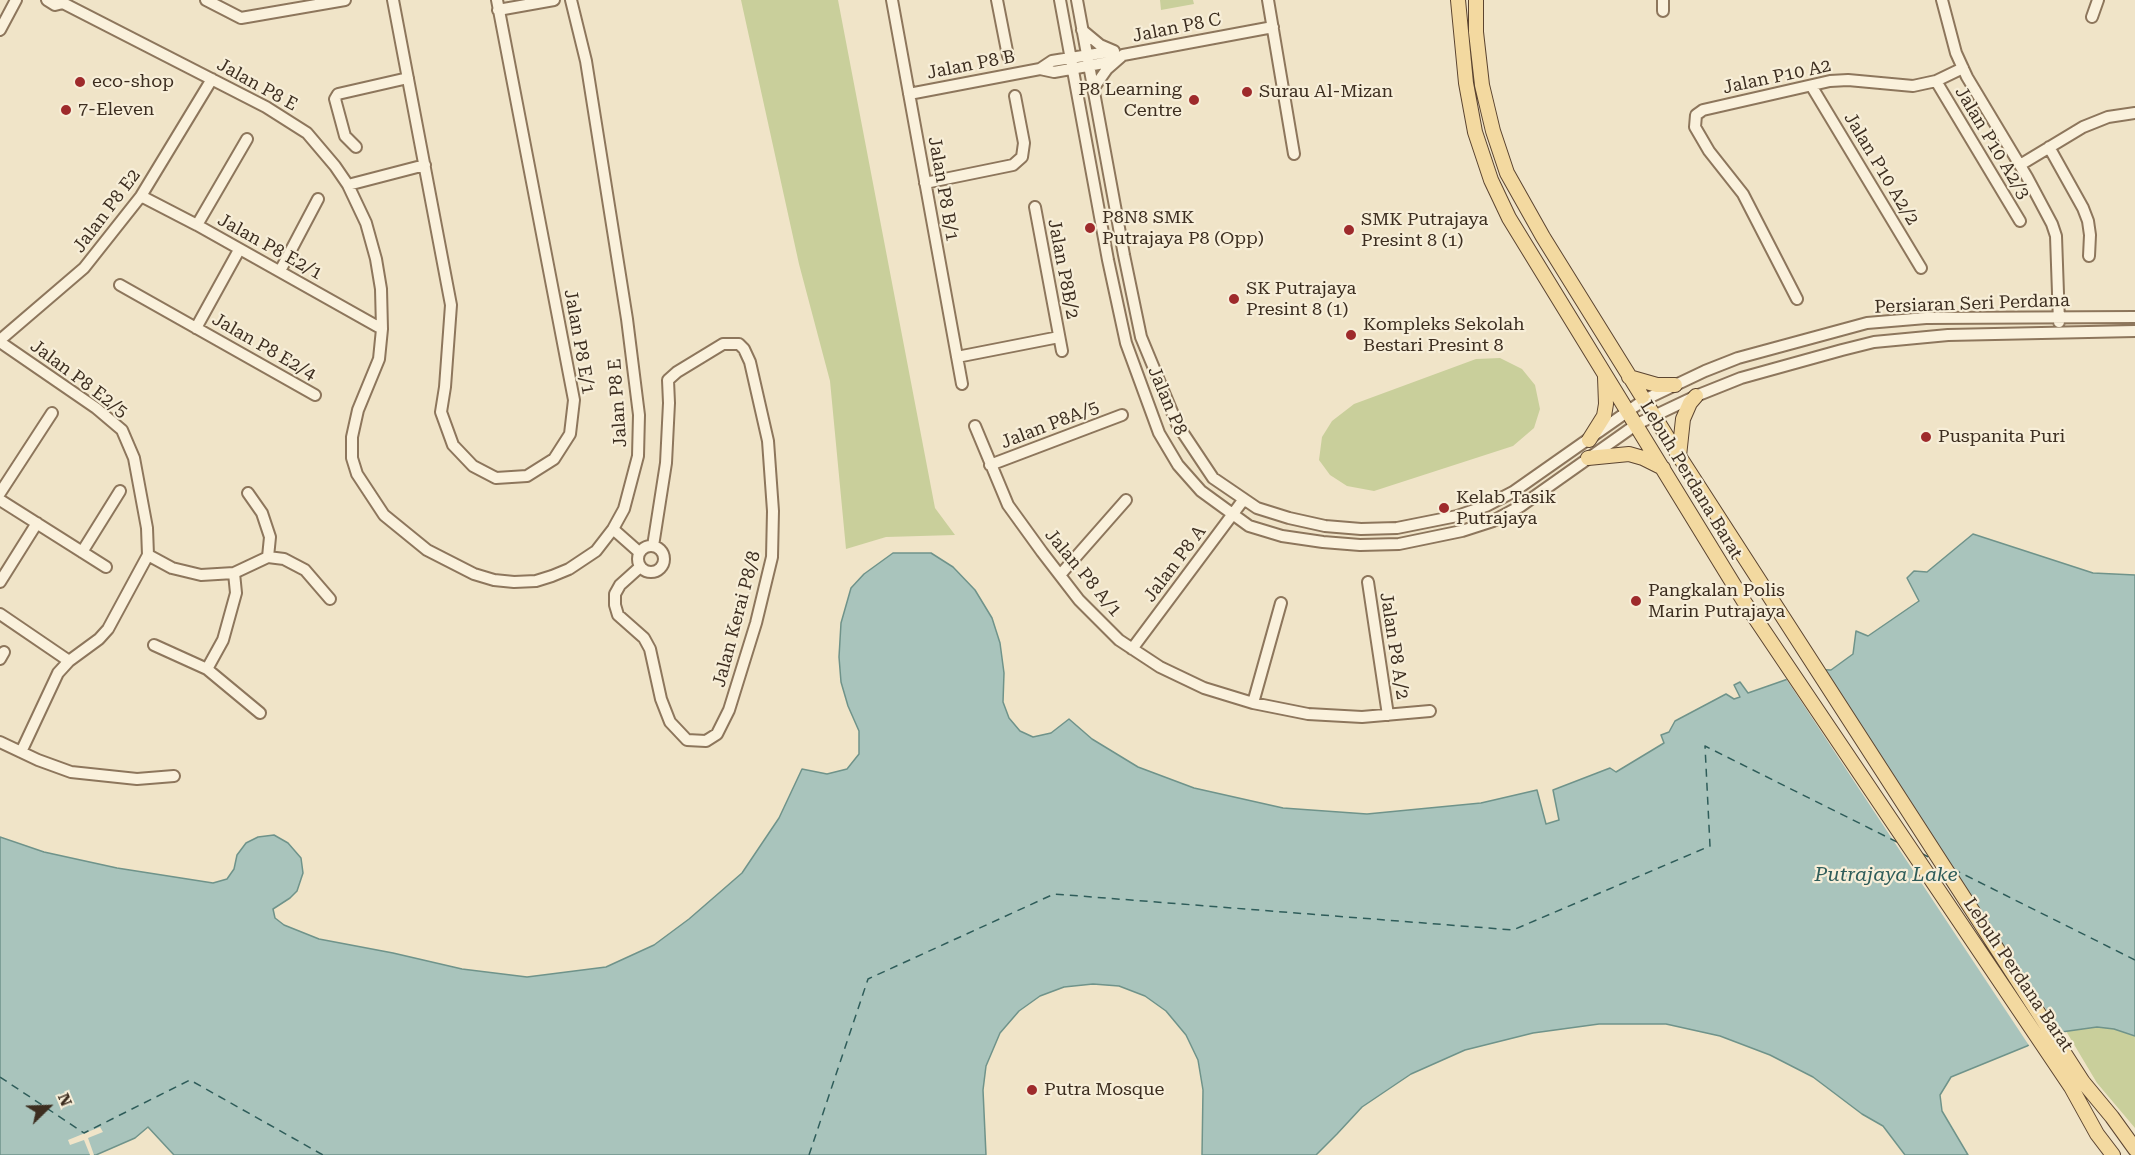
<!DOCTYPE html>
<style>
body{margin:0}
#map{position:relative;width:2135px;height:1155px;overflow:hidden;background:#f0e4c8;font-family:"Roboto Serif",serif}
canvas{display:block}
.north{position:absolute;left:18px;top:1077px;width:60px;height:60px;-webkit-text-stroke:4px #f7eed8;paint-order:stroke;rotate:67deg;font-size:16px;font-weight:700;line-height:24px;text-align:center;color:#3d2e20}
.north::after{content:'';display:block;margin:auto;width:21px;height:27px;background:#3d2e20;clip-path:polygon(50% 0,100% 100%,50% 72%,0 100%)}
</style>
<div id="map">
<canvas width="2135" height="1155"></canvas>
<div class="north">N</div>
</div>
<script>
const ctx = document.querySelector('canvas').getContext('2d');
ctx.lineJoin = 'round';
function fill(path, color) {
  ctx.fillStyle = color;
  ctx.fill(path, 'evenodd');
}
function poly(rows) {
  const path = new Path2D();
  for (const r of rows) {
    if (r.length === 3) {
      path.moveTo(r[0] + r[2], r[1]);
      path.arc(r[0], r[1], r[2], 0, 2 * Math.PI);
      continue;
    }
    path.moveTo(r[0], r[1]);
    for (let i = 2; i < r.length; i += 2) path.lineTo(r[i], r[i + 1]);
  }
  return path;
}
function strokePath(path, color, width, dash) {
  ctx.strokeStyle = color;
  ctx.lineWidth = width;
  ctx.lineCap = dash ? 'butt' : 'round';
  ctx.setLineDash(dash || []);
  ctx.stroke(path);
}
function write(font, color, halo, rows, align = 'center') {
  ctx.font = font + ' "Roboto Serif",serif';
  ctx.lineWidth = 4.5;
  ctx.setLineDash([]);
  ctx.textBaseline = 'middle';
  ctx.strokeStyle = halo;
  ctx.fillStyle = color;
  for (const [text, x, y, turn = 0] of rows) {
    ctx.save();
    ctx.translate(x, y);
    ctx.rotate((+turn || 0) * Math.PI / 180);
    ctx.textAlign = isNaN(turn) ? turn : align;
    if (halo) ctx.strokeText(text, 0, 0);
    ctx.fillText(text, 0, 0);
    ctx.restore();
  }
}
fill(poly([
 [741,0,838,0,935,508,955,535,886,537,846,549,830,381,799,264],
 [1160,0,1193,0,1194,4,1161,10],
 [1500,358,1522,369,1535,385,1540,409,1534,428,1513,446,1374,491,1347,486,1330,475,1319,460,1322,437,1332,421,1354,404,1476,359],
 [2097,1027,2114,1029,2135,1036,2135,1128,2097,1083,2066,1031]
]), '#c9cf9b');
const water = poly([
 [1973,534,2093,573,2135,575,2135,1036,2114,1029,2097,1027,2047,1034,2027,1046,1951,1077,1940,1095,1942,1111,1968,1155,1905,1155,1883,1126,1862,1114,1813,1077,1770,1055,1720,1036,1666,1024,1599,1024,1533,1033,1465,1050,1411,1074,1362,1107,1337,1134,1316,1155,1202,1155,1203,1090,1198,1060,1186,1035,1166,1011,1145,996,1119,986,1093,984,1064,987,1040,996,1019,1011,1000,1033,986,1066,983,1090,986,1155,174,1155,148,1127,135,1138,96,1155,0,1155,0,837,44,852,117,868,213,883,227,879,234,869,237,855,246,843,258,837,274,835,288,843,301,858,303,873,297,891,290,898,273,909,275,918,284,925,319,939,393,953,462,969,527,977,606,967,654,945,689,919,742,873,779,818,802,769,827,774,847,769,859,754,859,731,848,706,841,682,839,657,841,623,851,588,864,574,893,553,931,553,953,567,975,590,992,618,1000,643,1004,673,1003,702,1009,718,1020,731,1033,737,1051,733,1069,719,1092,739,1138,767,1194,788,1283,808,1367,814,1481,803,1537,790,1546,824,1559,820,1553,790,1610,768,1616,772,1664,743,1661,735,1669,732,1675,721,1726,694,1734,699,1740,697,1734,685,1740,682,1748,693,1788,679,1804,669,1831,670,1853,654,1856,631,1868,636,1919,601,1907,578,1914,571,1927,572,1973,534]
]);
fill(water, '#a9c4bc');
strokePath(water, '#6f938a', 1.5);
fill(poly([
 [1803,666,1821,667,2063,1035,2048,1037,2030,1047,1785,677],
 [100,1127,103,1132,88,1138,94,1155,90,1155,84,1140,70,1145,68,1140]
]), '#f0e4c8');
strokePath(poly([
 [1921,853,1932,859],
 [1953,869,2135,960],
 [0,1077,84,1133,190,1080,323,1155],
 [809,1155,868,979,1054,894,1513,930,1710,846,1705,746,1897,842]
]), '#2f5d5a', 1.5, [8, 6]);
const minor = poly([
 [47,0,55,5,63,3],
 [206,0,241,18,345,0],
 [393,0,451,305,445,387,441,412,453,445,473,466,496,478,527,476,554,459,570,434,574,400,497,0],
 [892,0,962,384],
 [997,0,1008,56],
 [1060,0,1108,260,1126,343,1159,433,1178,465,1201,491,1249,526,1282,536,1323,542,1360,545,1399,544,1462,531,1493,521,1521,506,1637,424,1696,396,1741,378,1842,350,1874,342,1948,335,2135,331],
 [1077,0,1124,255,1141,337,1177,424,1213,478,1257,508,1289,518,1325,526,1361,529,1397,528,1457,516,1486,506,1513,492,1644,400,1705,371,1738,358,1867,323,1926,318,2135,317],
 [1268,0,1294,154],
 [1942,0,1956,53,1967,77,2027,177,2052,224,2056,236,2059,322],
 [63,3,266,107,307,133,335,166,348,185,366,223,376,259,381,289,382,329,379,359,358,410,352,437,352,458,357,474,384,515,427,550,474,574,494,580,514,582,536,581,552,576,569,569,596,551,613,529,624,509,638,456,639,415,627,319,586,61,571,0],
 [498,10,554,0],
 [1663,11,1663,0],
 [2092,17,2098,0],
 [0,30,16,0],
 [1082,30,1100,45,1114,51],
 [1040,69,1054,72,1115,61],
 [1936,81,2020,221],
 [1812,87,1921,268],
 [1093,89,1107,69,1123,55,1273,27],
 [909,94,1040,69,1052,61,1114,51],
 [356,147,345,136,335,99,338,94,408,78],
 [2049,147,2083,208,2088,221,2090,235,2089,256],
 [2020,165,2083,127,2108,117,2135,113],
 [925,183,1013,165,1022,157,1024,143,1015,96],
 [348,185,425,165],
 [141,196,197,225,382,329],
 [1035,207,1062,351],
 [197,225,247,139],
 [280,271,318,199],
 [120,285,315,395],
 [1797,299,1743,194,1709,151,1695,127,1696,115,1703,110,1830,81,1848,80,1913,86,1936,81,1963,68],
 [196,328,239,250],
 [0,340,84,268,141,196,212,79],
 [0,342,96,408,122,430,134,458,147,528,148,555],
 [957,357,1059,337],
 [975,426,1008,505,1042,552,1079,600,1119,640,1160,667,1204,688,1253,703,1308,714,1362,717,1430,711],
 [990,465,1122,415],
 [0,493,52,413],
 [0,500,106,567],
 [613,529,639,552],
 [651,559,13],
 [82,552,120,491],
 [148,555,172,568,201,575,234,573,268,557,270,537,262,513,248,493],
 [268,557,284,559,305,570,330,599],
 [640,567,620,585,615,594,615,605,618,615,644,638,650,649,661,699,670,722,687,740,706,741,717,734,729,710,756,623,772,557,773,511,768,441,750,362,744,349,739,344,723,344,677,372,668,380,669,403,666,463,653,546],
 [1060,575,1126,500],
 [0,582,37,523],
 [1368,582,1388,715],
 [0,614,69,661],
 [154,645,207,669,260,713],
 [1132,649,1244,499],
 [0,659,4,652],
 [207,669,223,640,236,593,234,573],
 [1253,703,1281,603],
 [0,742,38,760,71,772,137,779,174,776],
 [21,752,58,673,69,661,99,639,108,629,148,555]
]);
const major = poly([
 [1458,0,1466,83,1475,132,1491,180,1509,218,1745,603,2071,1087,2097,1134,2113,1155],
 [1476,0,1476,32,1482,85,1493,131,1507,173,1543,237,1679,456,2083,1082,2112,1117,2135,1149],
 [1629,377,1657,385,1675,385],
 [1589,440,1604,416,1606,404,1605,377],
 [1679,456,1683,419,1690,403,1696,396],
 [1588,458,1629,454,1643,458,1663,468]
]);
strokePath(minor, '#8d765c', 14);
strokePath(major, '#5b4430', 16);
strokePath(minor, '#faf1dc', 10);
strokePath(major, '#f3d9a0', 14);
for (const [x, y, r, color] of [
 [80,82,6,"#9e2a2b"],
 [1247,92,6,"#9e2a2b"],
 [1194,100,6,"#9e2a2b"],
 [66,110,6,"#9e2a2b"],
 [1090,228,6,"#9e2a2b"],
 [1349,230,6,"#9e2a2b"],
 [1234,299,6,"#9e2a2b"],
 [1351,335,6,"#9e2a2b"],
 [1926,437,6,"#9e2a2b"],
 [1444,508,6,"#9e2a2b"],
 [1636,601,6,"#9e2a2b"],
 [1032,1090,6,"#9e2a2b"]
]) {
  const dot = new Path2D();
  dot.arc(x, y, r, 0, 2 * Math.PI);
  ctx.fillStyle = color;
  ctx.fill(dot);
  strokePath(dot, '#f7eed8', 2);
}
write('18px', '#3d2e20', '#f7eed8', [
 ["Jalan P8 C",1177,28,-11],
 ["Jalan P8 B",971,65,-11],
 ["Jalan P10 A2",1777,77,-12],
 ["Jalan P8 E",257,85,29],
 ["Jalan P10 A2/3",1992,143,59],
 ["Jalan P10 A2/2",1881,169,59],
 ["Jalan P8 B/1",943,189,80],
 ["Jalan P8 E2",107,211,-53],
 ["Jalan P8 E2/1",270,247,29],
 ["Jalan P8B/2",1063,269,79],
 ["Persiaran Seri Perdana",1972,304,-2],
 ["Jalan P8 E/1",579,342,80],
 ["Jalan P8 E2/4",264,347,30],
 ["Jalan P8 E2/5",79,379,37],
 ["Jalan P8",1167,401,67],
 ["Jalan P8 E",618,403,-94],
 ["Jalan P8A/5",1050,425,-21],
 ["Lebuh Perdana Barat",1691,480,59],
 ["Jalan P8 A",1175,564,-53],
 ["Jalan P8 A/1",1083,573,50],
 ["Jalan Kerai P8/8",737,619,-75],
 ["Jalan P8 A/2",1394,646,81],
 ["Lebuh Perdana Barat",2018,975,56]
]);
write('18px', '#3d2e20', '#f7eed8', [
 ["eco-shop",92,82],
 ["P8 Learning",1182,90,"right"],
 ["Centre",1182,111,"right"],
 ["Surau Al-Mizan",1259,92],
 ["7-Eleven",78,110],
 ["P8N8 SMK",1102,218],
 ["Putrajaya P8 (Opp)",1102,239],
 ["SMK Putrajaya",1361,220],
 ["Presint 8 (1)",1361,241],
 ["SK Putrajaya",1246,289],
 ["Presint 8 (1)",1246,310],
 ["Kompleks Sekolah",1363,325],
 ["Bestari Presint 8",1363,346],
 ["Puspanita Puri",1938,437],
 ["Kelab Tasik",1456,498],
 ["Putrajaya",1456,519],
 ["Pangkalan Polis",1648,591],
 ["Marin Putrajaya",1648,612],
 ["Putra Mosque",1044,1090]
], 'left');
write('italic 20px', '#2f5d5a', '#f7eed8', [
 ["Putrajaya Lake",1886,875]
]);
</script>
